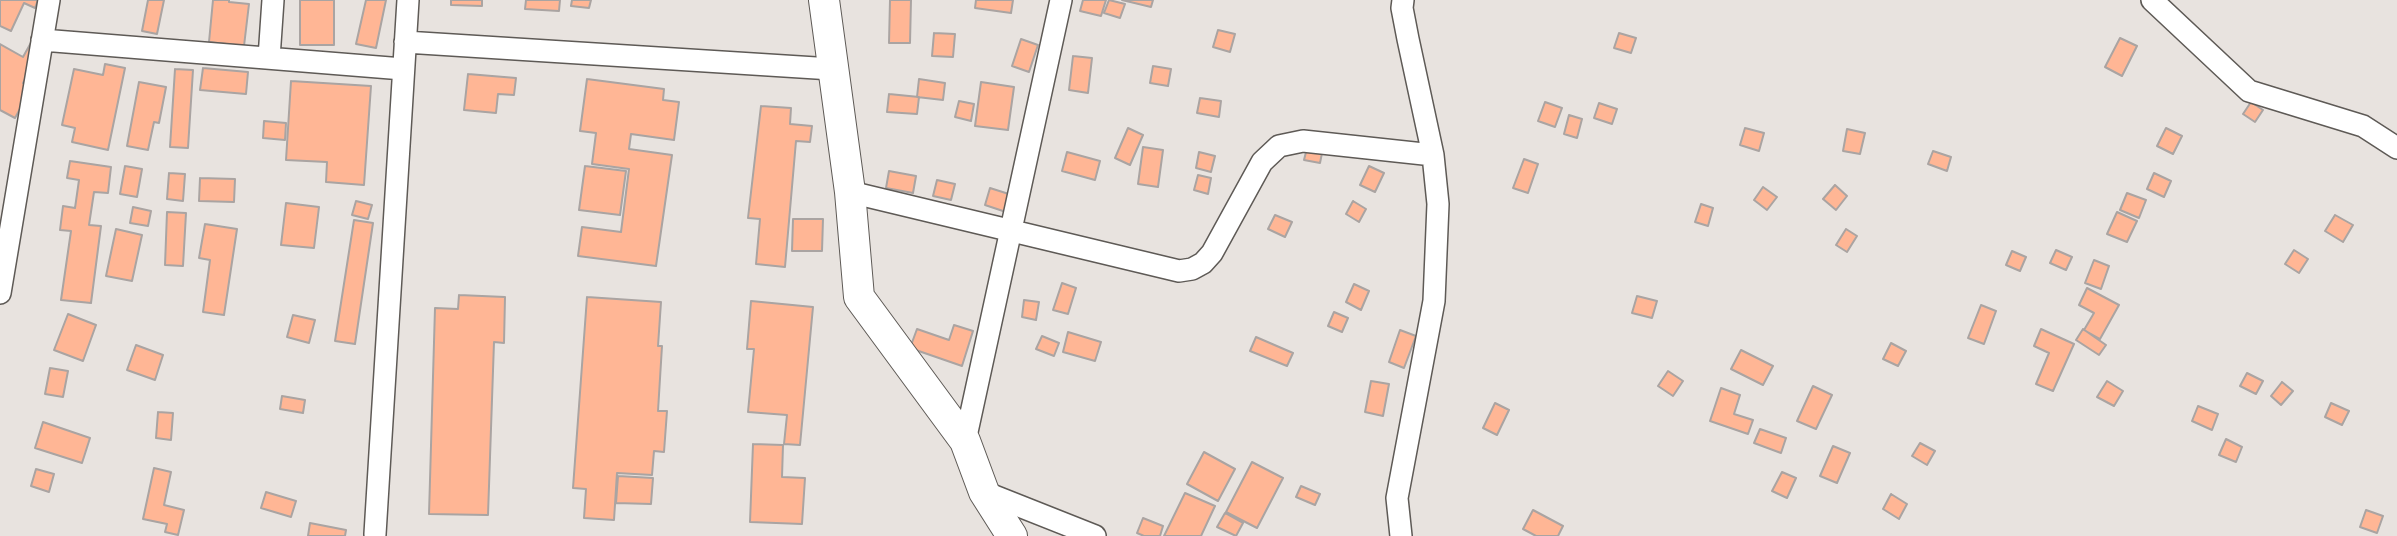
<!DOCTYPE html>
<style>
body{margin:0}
canvas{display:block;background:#e8e3df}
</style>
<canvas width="2397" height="536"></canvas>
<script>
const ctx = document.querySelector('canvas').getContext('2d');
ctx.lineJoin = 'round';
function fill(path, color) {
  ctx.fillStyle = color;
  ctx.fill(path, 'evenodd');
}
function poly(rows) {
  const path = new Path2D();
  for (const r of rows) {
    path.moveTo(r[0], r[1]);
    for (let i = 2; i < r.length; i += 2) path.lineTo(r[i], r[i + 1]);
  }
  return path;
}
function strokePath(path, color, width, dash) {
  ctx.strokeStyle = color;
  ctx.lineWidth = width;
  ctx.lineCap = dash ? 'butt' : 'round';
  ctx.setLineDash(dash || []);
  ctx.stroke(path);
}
const building = poly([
 [0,0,38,0,35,8,24,3,11,31,0,26,0,0],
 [148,0,164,0,157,34,142,31,148,0],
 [213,0,229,0,229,2,249,4,244,46,209,42,213,0],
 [300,0,334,0,334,45,300,45,300,0],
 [366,0,386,0,376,48,356,44,366,0],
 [451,0,482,0,482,6,451,5,451,0],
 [526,0,560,0,559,11,525,9,526,0],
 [572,0,591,0,589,8,571,6,572,0],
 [890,0,911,0,910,43,889,43,890,0],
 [976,0,1013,0,1011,13,975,8,976,0],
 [1083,0,1106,0,1101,16,1080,11,1083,0],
 [1109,0,1125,4,1120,18,1104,13,1109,0],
 [1122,0,1153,0,1151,7,1122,0],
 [38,30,49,36,23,83,32,87,15,118,0,110,0,44,23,57,38,30],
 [1218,30,1235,34,1230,52,1213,47,1218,30],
 [934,33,955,34,953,57,932,56,934,33],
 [1619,33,1636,38,1631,53,1614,48,1619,33],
 [2120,38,2137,46,2122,76,2105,67,2120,38],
 [1021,39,1038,45,1029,72,1012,66,1021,39],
 [1073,56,1092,58,1088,93,1069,90,1073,56],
 [105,64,125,68,108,150,72,142,75,128,62,125,74,69,103,75,105,64],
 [1153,66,1171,69,1168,86,1150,83,1153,66],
 [203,68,248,72,246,94,200,90,203,68],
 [175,69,193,70,188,148,170,147,175,69],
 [468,74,516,78,514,95,498,94,496,113,464,110,468,74],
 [587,79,664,89,663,100,679,102,674,140,631,134,629,149,672,155,656,266,578,256,582,227,621,232,629,169,592,164,596,133,580,131,587,79],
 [919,79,945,83,943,100,917,97,919,79],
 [291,81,371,86,364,185,326,182,327,162,286,160,291,81],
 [139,82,166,87,159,123,154,122,148,150,127,146,139,82],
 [981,82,1014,87,1008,130,975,126,981,82],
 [889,94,919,97,917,114,887,112,889,94],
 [1200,98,1221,101,1219,117,1197,113,1200,98],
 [959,101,974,104,971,121,955,117,959,101],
 [1545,102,1562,108,1555,127,1538,121,1545,102],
 [2251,102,2263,110,2255,122,2243,114,2251,102],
 [1599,103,1617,109,1612,124,1594,118,1599,103],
 [761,106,791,108,790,124,812,126,810,142,796,141,785,267,756,264,760,219,748,218,761,106],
 [1569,115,1582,119,1577,138,1564,134,1569,115],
 [264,121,286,123,285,140,263,138,264,121],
 [1128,128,1143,135,1130,165,1115,158,1128,128],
 [1745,128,1764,133,1759,151,1740,145,1745,128],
 [2166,128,2182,136,2173,154,2157,146,2166,128],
 [1847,129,1865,133,1860,154,1843,151,1847,129],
 [1309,140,1324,143,1320,163,1304,160,1309,140],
 [1143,147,1163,150,1158,187,1138,184,1143,147],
 [1933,151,1951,157,1947,171,1928,164,1933,151],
 [1067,152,1100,161,1095,180,1062,171,1067,152],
 [1199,152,1215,156,1211,172,1196,168,1199,152],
 [1524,159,1538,164,1528,193,1513,188,1524,159],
 [70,161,111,167,108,193,94,192,89,225,101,226,91,303,61,300,71,231,60,230,63,206,75,208,79,180,67,178,70,161],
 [125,166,142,169,137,197,120,194,125,166],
 [585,166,626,171,620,215,579,210,585,166],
 [1369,166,1384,173,1375,192,1360,185,1369,166],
 [889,171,916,176,913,193,886,188,889,171],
 [169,173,185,174,183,201,167,199,169,173],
 [2154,173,2171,181,2164,197,2147,189,2154,173],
 [1198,175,1211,178,1208,194,1194,190,1198,175],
 [200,178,235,179,234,202,199,201,200,178],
 [937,180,955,184,951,200,933,196,937,180],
 [1835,185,1847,196,1836,210,1823,199,1835,185],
 [1763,187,1777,197,1767,210,1754,200,1763,187],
 [990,188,1012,195,1006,212,985,205,990,188],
 [2127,193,2146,200,2139,218,2120,210,2127,193],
 [356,201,372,205,368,219,352,215,356,201],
 [1353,201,1366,209,1359,222,1346,214,1353,201],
 [286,203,319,207,314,248,281,245,286,203],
 [1701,204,1713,208,1708,226,1695,222,1701,204],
 [133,207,151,211,148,226,130,223,133,207],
 [167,212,186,213,183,266,165,265,167,212],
 [2117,212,2137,221,2127,242,2107,234,2117,212],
 [1275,215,1292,222,1285,237,1268,229,1275,215],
 [2335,215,2353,225,2343,242,2325,231,2335,215],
 [793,219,823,219,822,251,792,251,793,219],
 [354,220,373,223,355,344,335,341,354,220],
 [205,224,237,229,224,315,203,312,210,260,199,258,205,224],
 [116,229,142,235,132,281,106,276,116,229],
 [1846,229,1857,236,1847,252,1836,245,1846,229],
 [2056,250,2072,257,2066,270,2050,263,2056,250],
 [2294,250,2308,259,2299,273,2285,264,2294,250],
 [2012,251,2026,257,2020,271,2006,265,2012,251],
 [2094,260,2109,266,2101,289,2085,283,2094,260],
 [1062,283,1076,288,1068,314,1053,310,1062,283],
 [1354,284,1369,291,1361,310,1346,302,1354,284],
 [2087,288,2119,305,2100,339,2084,330,2094,313,2079,305,2087,288],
 [459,295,505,297,504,343,494,342,488,515,429,514,435,308,458,309,459,295],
 [1637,296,1657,301,1652,318,1632,313,1637,296],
 [587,297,661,302,658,346,662,346,658,411,667,411,664,452,654,451,652,475,617,473,614,520,584,518,586,489,573,488,587,297],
 [1024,300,1039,302,1036,320,1022,317,1024,300],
 [751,301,813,307,800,445,784,444,787,415,748,412,754,349,747,349,751,301],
 [1981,305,1996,311,1984,344,1968,338,1981,305],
 [1334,312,1348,318,1342,332,1328,326,1334,312],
 [68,314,96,325,83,361,54,350,68,314],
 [293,315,315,320,309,343,287,337,293,315],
 [954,325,973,331,962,366,910,348,917,329,949,340,954,325],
 [2041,329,2074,344,2053,391,2036,384,2049,353,2034,346,2041,329],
 [2083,329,2106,345,2099,355,2076,340,2083,329],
 [1400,330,1416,336,1404,368,1389,362,1400,330],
 [1068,332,1101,342,1095,361,1063,352,1068,332],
 [1042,336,1059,343,1054,356,1036,349,1042,336],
 [1256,337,1293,353,1287,366,1250,351,1256,337],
 [1891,343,1906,351,1898,366,1883,359,1891,343],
 [136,345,163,355,155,380,127,370,136,345],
 [1741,350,1773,366,1763,385,1731,369,1741,350],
 [50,368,68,371,63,397,45,394,50,368],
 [1668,371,1683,381,1673,396,1658,386,1668,371],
 [2247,373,2263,381,2256,394,2240,386,2247,373],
 [1371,381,1389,384,1383,416,1365,412,1371,381],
 [2107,381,2123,391,2114,406,2097,397,2107,381],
 [2282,382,2293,391,2281,405,2271,396,2282,382],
 [1813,386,1832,395,1816,429,1797,421,1813,386],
 [1721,388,1740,395,1734,414,1753,420,1748,434,1710,421,1721,388],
 [282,396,305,400,303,413,280,409,282,396],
 [1495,403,1509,410,1497,435,1483,428,1495,403],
 [2331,403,2349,411,2342,425,2325,417,2331,403],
 [2198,406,2218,414,2212,430,2192,421,2198,406],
 [158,412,173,413,171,440,156,438,158,412],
 [43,422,90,438,82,463,35,448,43,422],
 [1760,429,1786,438,1781,453,1754,443,1760,429],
 [2226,439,2242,447,2236,462,2219,455,2226,439],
 [1920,443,1935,451,1927,465,1912,456,1920,443],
 [753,444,783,445,782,477,805,478,802,524,750,522,753,444],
 [1833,446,1850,453,1837,483,1820,476,1833,446],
 [1204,452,1235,469,1218,501,1187,484,1204,452],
 [1252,462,1283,478,1257,528,1226,512,1252,462],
 [154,468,171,472,164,505,184,510,178,535,165,532,167,524,143,519,154,468],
 [36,469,54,474,49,492,31,486,36,469],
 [1782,472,1796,478,1787,498,1772,491,1782,472],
 [618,476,653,478,651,504,616,503,618,476],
 [1301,486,1320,494,1315,505,1296,497,1301,486],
 [266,492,296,501,291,517,261,508,266,492],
 [1185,493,1215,506,1201,536,1164,536,1185,493],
 [1891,494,1907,504,1899,519,1883,509,1891,494],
 [1533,510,1563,526,1558,536,1536,536,1523,529,1533,510],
 [2366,510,2383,516,2377,533,2360,527,2366,510],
 [1225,513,1243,523,1236,536,1217,527,1225,513],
 [1143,518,1163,526,1160,536,1144,536,1137,533,1143,518],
 [310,523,346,530,345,536,308,536,310,523]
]);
fill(building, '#ffb695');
strokePath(building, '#aaa4a2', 2);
const street = poly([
 [2152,0,2249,91,2363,126,2397,148],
 [42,40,403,69],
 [405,42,832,69],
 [269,58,273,0],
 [850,192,1179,271,1192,269,1203,263,1212,253,1262,162,1279,146,1303,141,1433,155],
 [0,293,49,0],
 [965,441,1061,0],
 [984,492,1095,536],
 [375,534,408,0],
 [1401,536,1397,498,1434,301,1438,204,1433,155,1408,39,1402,8,1403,0]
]);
const secondary = poly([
 [824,0,850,192,859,297,965,441,984,492,1012,536]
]);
strokePath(street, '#5e5a56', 24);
strokePath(secondary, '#5e5a56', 32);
strokePath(street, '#fff', 21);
strokePath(secondary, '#fff', 30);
</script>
